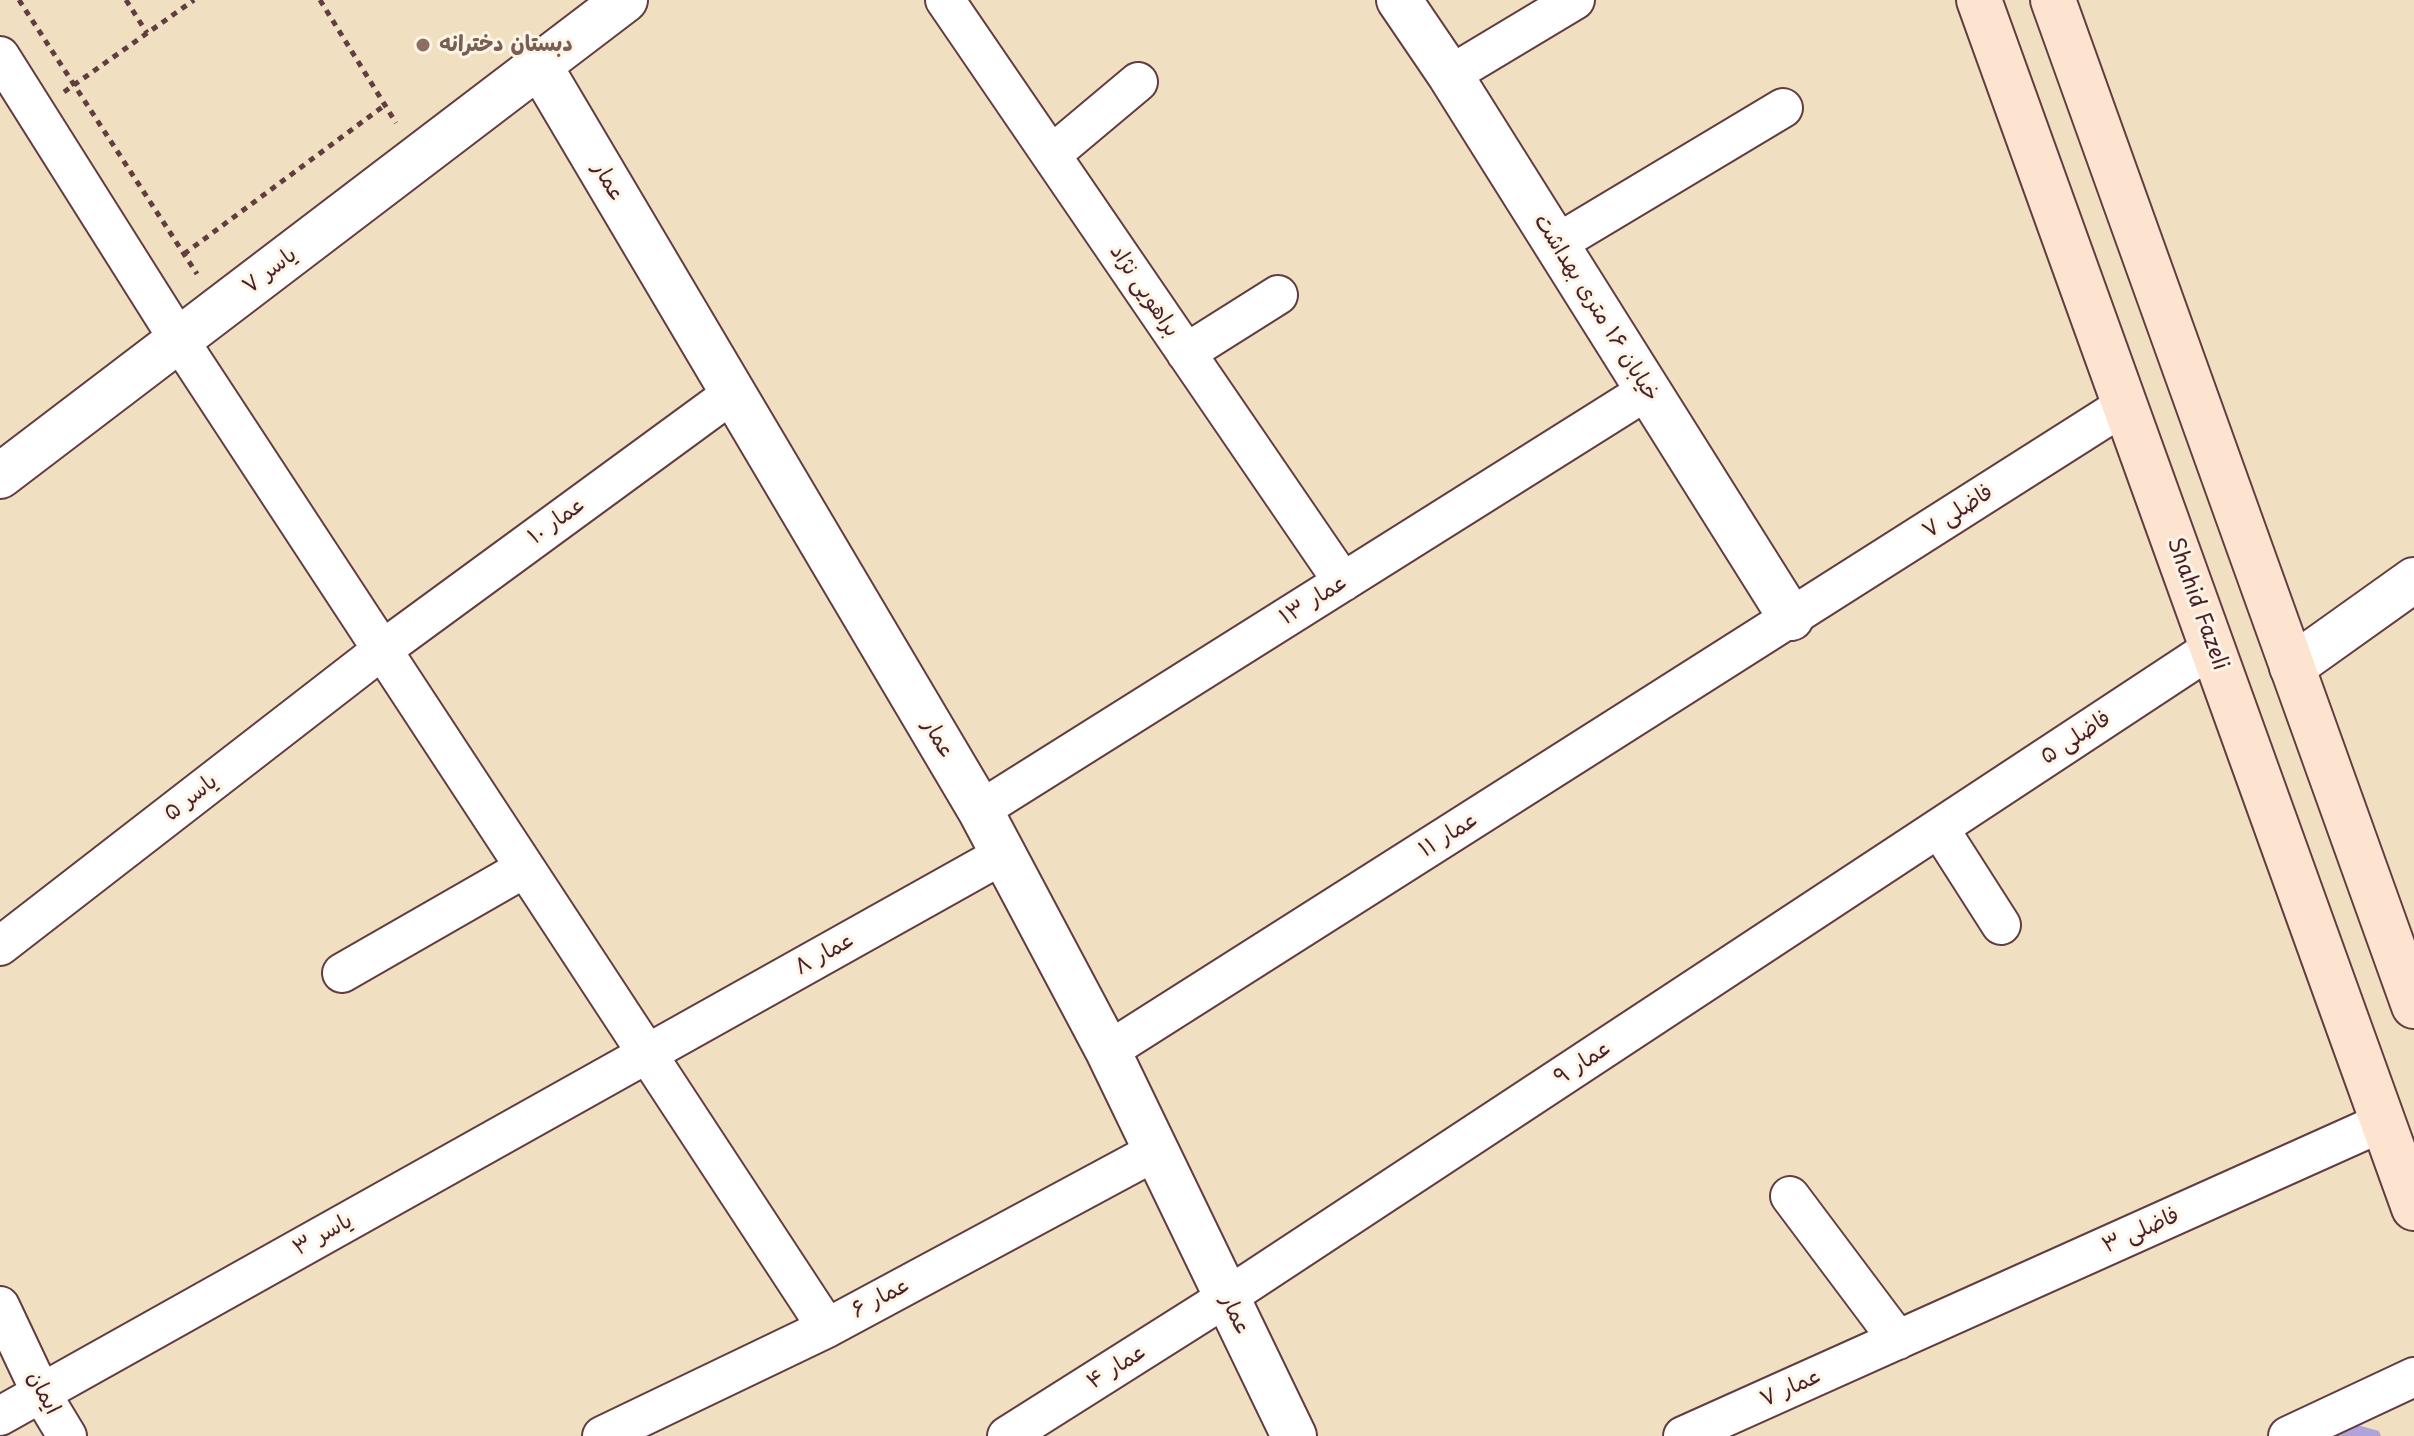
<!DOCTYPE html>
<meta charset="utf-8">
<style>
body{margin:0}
canvas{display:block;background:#f0e0c1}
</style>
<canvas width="2414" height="1436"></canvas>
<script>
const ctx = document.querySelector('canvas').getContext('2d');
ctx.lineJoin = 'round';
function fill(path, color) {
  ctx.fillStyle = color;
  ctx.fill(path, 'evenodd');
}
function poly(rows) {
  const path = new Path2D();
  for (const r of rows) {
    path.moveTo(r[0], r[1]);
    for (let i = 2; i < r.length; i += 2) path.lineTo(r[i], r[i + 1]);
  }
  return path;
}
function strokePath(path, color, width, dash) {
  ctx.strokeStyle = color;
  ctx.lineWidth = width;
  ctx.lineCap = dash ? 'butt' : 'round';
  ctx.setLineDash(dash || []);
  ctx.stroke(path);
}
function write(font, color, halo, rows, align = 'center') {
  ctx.font = font + ' "Playpen Sans","Playpen Sans Arabic",sans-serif';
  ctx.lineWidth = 6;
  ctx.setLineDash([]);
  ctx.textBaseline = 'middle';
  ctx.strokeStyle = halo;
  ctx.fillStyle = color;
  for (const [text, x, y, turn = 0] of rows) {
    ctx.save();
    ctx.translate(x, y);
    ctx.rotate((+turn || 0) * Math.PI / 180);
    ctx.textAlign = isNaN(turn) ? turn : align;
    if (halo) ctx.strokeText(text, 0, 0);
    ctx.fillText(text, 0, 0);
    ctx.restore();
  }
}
fill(poly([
 [2357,1425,2379,1431,2381,1436,2334,1436]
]), '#afa3da');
const minor = poly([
 [945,0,1343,582],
 [0,56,179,340,827,1328],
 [1450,75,1575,0],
 [1051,155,1138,82],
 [1556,244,1783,108],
 [1186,353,1278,295],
 [980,810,1648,390],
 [1939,828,2001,925],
 [0,946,382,650,733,393],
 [342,973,525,868],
 [1108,1051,2125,405],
 [1790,1196,1898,1340],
 [0,1306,41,1393,67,1436],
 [0,1416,1004,854],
 [602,1436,827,1328,1156,1151],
 [1007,1436,1227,1297,2212,648],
 [1683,1436,2383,1122],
 [2288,1436,2414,1377]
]);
const tertiary = poly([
 [1399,0,1450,75,1791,618],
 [539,65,980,810,1108,1051,1294,1436],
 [0,476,625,0],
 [2292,667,2414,580]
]);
const secondary = poly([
 [1979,0,2414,1208],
 [2053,0,2414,1006]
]);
strokePath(minor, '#633c42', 42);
strokePath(tertiary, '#633c42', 48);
strokePath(secondary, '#633c42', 48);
strokePath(poly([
 [19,0,197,274],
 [126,0,147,33],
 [320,0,396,123],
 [64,92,194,0],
 [184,254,385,105]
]), '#633c42', 5, [6, 6]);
strokePath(minor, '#fff', 38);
strokePath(tertiary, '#fff', 44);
strokePath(secondary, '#fde4d0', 44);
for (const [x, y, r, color] of [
 [423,45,8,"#8d6e63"]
]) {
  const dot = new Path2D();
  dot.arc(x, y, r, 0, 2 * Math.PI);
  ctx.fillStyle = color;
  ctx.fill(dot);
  strokePath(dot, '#fcf5e5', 3);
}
write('bold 22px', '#785e54', '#fcf5e5', [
 ["دبستان دخترانه",439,45]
], 'left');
write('22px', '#4a1f2b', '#fcf5e5', [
 ["عمار",608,182,59],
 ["یاسر ۷",270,271,-37],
 ["براهویی نژاد",1144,291,56],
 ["خیابان ۱۶ متری بهداشت",1596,308,58],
 ["فاضلی ۷",1958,512,-33],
 ["عمار ۱۰",557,521,-36],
 ["عمار ۱۳",1314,600,-32],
 ["Shahid Fazeli",2197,604,70],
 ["فاضلی ۵",2076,738,-33],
 ["عمار",938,739,59],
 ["یاسر ۵",191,798,-38],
 ["عمار ۱۱",1449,835,-32],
 ["عمار ۸",825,954,-29],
 ["عمار ۹",1583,1063,-33],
 ["فاضلی ۳",2141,1231,-24],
 ["یاسر ۳",323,1235,-29],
 ["عمار ۶",881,1298,-28],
 ["عمار",1235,1315,64],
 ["عمار ۴",1117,1367,-32],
 ["عمار ۷",1791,1388,-24],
 ["ایمان",43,1393,62]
]);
</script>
